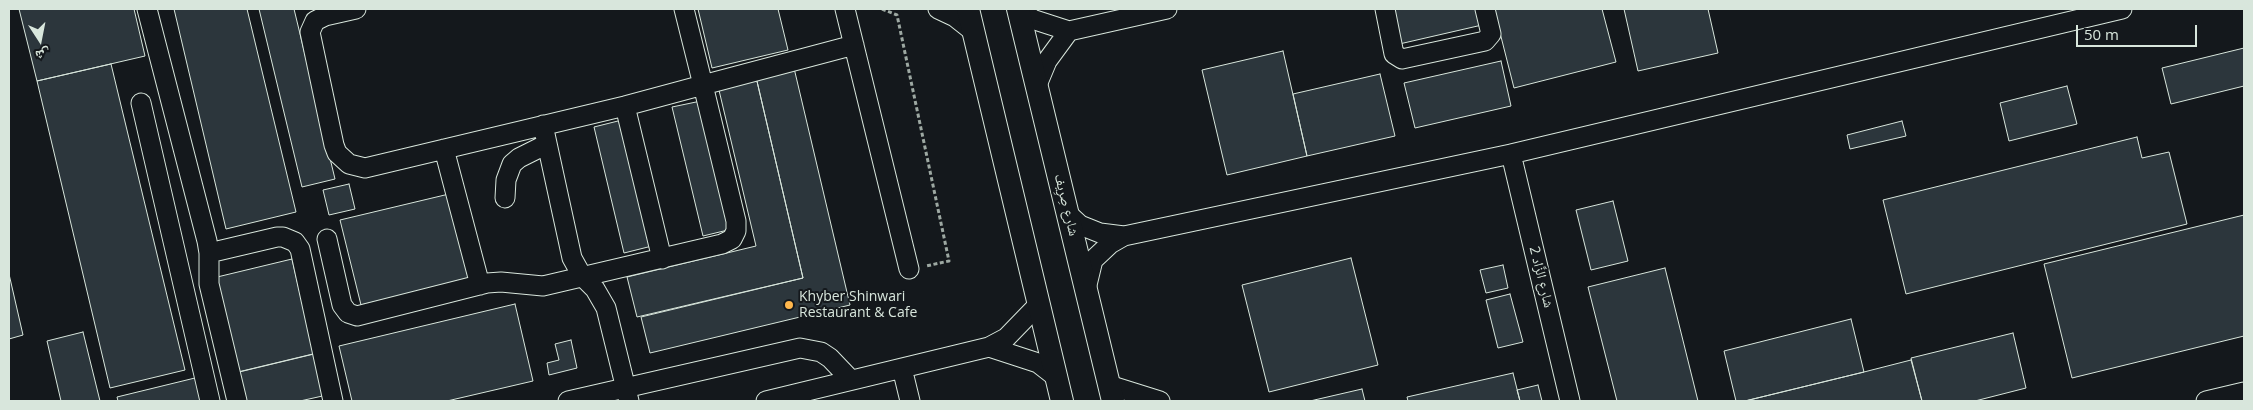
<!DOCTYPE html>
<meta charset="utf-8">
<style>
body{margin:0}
#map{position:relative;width:2253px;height:410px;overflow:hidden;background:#14181c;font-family:"Open Sans","Noto Naskh Arabic",sans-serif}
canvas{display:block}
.frame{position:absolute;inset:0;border:10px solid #d8e6dc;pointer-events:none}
.north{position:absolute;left:15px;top:15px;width:50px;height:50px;-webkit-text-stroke:4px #14181c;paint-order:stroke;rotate:169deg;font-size:14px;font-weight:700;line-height:20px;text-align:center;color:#d8e6dc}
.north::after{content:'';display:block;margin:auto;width:18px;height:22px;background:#d8e6dc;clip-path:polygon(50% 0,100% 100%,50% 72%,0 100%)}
.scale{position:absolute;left:2076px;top:25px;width:121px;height:22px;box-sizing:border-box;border:2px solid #d8e6dc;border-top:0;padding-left:6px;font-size:15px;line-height:18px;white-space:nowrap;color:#d8e6dc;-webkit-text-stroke:4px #14181c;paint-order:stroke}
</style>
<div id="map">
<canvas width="2253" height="410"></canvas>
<div class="frame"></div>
<div class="north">ش</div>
<div class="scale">50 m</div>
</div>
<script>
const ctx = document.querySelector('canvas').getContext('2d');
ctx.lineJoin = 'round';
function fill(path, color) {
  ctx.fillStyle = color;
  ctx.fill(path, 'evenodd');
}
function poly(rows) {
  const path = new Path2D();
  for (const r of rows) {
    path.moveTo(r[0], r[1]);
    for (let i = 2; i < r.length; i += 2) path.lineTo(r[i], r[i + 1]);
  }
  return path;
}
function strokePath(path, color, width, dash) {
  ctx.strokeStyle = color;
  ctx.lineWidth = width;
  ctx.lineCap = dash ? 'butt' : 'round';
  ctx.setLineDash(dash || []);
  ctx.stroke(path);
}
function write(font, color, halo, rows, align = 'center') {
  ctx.font = font + ' "Open Sans","Noto Naskh Arabic",sans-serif';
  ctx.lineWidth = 4;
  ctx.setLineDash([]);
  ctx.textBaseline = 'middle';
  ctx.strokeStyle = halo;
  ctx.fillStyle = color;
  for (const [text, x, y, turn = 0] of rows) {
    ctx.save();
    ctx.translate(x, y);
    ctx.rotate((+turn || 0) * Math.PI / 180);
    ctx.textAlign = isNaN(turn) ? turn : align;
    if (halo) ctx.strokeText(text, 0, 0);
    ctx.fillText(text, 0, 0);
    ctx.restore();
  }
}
const building = poly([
 [19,9,134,9,145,56,37,81,19,9],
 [174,9,247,9,296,212,226,229,174,9],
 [259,9,294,9,335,179,302,187,259,9],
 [698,9,778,9,788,50,712,68,698,9],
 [1393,9,1478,9,1482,25,1395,45,1393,9],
 [1494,9,1602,9,1616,62,1514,88,1494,9],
 [1624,9,1708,9,1718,53,1638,71,1624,9],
 [2244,48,2244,86,2171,104,2162,68,2244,48],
 [1283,51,1307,156,1227,175,1202,70,1283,51],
 [1501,61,1511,106,1415,128,1404,83,1501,61],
 [111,64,185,370,110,388,37,81,111,64],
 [794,68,850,305,650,353,641,317,803,278,756,77,794,68],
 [1380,74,1395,136,1307,156,1293,94,1380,74],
 [756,77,803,278,637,317,627,277,756,246,718,86,756,77],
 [2067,86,2077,124,2009,141,2000,103,2067,86],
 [701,101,732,229,703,236,672,107,701,101],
 [622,120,652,246,624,253,594,127,622,120],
 [1902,121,1906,136,1850,149,1847,135,1902,121],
 [2137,137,2142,158,2169,152,2187,224,1906,294,1883,200,2137,137],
 [349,184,355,209,329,215,323,190,349,184],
 [449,194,470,279,361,305,340,220,449,194],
 [1613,201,1628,261,1591,270,1576,210,1613,201],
 [2244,215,2244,336,2072,378,2044,264,2244,215],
 [1351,258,1378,365,1269,392,1242,285,1351,258],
 [292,259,314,354,235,373,213,278,292,259],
 [1503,265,1508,288,1486,293,1480,270,1503,265],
 [1665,268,1698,401,1617,401,1588,287,1665,268],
 [9,274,23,335,9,339,9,274],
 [1510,294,1523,342,1498,348,1486,300,1510,294],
 [515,304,533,381,447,401,352,401,339,346,515,304],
 [1851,319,1864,372,1745,401,1736,401,1724,351,1851,319],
 [83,332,100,401,61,401,47,341,83,332],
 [2013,333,2026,388,1975,401,1922,401,1911,358,2013,333],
 [571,340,577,368,549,375,547,363,559,360,555,344,571,340],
 [317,353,327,395,300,401,245,401,238,372,317,353],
 [1911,360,1922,401,1745,401,1864,372,1911,360],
 [1513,373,1520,401,1408,401,1407,397,1513,373],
 [199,377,205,401,118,401,117,397,199,377],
 [1538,385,1542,401,1520,401,1517,390,1538,385],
 [1362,389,1365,401,1310,401,1362,389]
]);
fill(building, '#2c363c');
strokePath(building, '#d8e6dc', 1);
const minor = poly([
 [147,9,207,241,209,253,209,284,237,401],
 [684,9,703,85,854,45],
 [845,9,909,269],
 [938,9,955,17,974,32],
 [1022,9,1032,19,1069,31,1167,9],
 [1385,9,1394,54,1402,59,1485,41,1491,34,1485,9],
 [1037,85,1047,61,1069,31],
 [141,103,210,401],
 [625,106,662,259],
 [543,125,572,258,582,276,595,289,606,308,629,401],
 [444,149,480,285],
 [1511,154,1570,401],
 [505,198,506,180,512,164,519,158,547,144],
 [1067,213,1080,225,1100,233,1124,236],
 [327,239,342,305,348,313,357,316,487,283,501,282,543,286,722,244,732,239,736,231,736,221,703,85,625,106,365,168,349,164,337,153,334,145,310,32,315,21,325,16,356,9],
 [209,253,277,237,283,237,295,242,300,249,333,401],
 [1086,289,1093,260,1110,244,1124,236,1511,154,2122,9],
 [989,347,1038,363,1056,377],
 [902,368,910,401],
 [1109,385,1160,401],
 [568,401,800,348,821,352,830,358,851,380],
 [766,401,989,347,1006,338,1038,305],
 [2206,401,2244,392]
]);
const major = poly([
 [968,9,1062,401],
 [1018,9,1113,401]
]);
strokePath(minor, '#d8e6dc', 21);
strokePath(major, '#d8e6dc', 24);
strokePath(poly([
 [882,9,897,15,949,261,926,266]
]), '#9da8a2', 3, [4, 2.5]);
strokePath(minor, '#14181c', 19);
strokePath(major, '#14181c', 22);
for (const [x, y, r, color] of [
 [789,305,5,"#ffb74d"]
]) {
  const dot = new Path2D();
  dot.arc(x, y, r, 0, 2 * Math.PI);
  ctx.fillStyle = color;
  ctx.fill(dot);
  strokePath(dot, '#14181c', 2);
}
write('14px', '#d8e6dc', '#14181c', [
 ["شارع صِرِيف",1066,205,76],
 ["شارع الزَّاد 2",1541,277,76]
]);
write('14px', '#d8e6dc', '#14181c', [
 ["Khyber Shinwari",799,297],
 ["Restaurant & Cafe",799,313]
], 'left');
</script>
